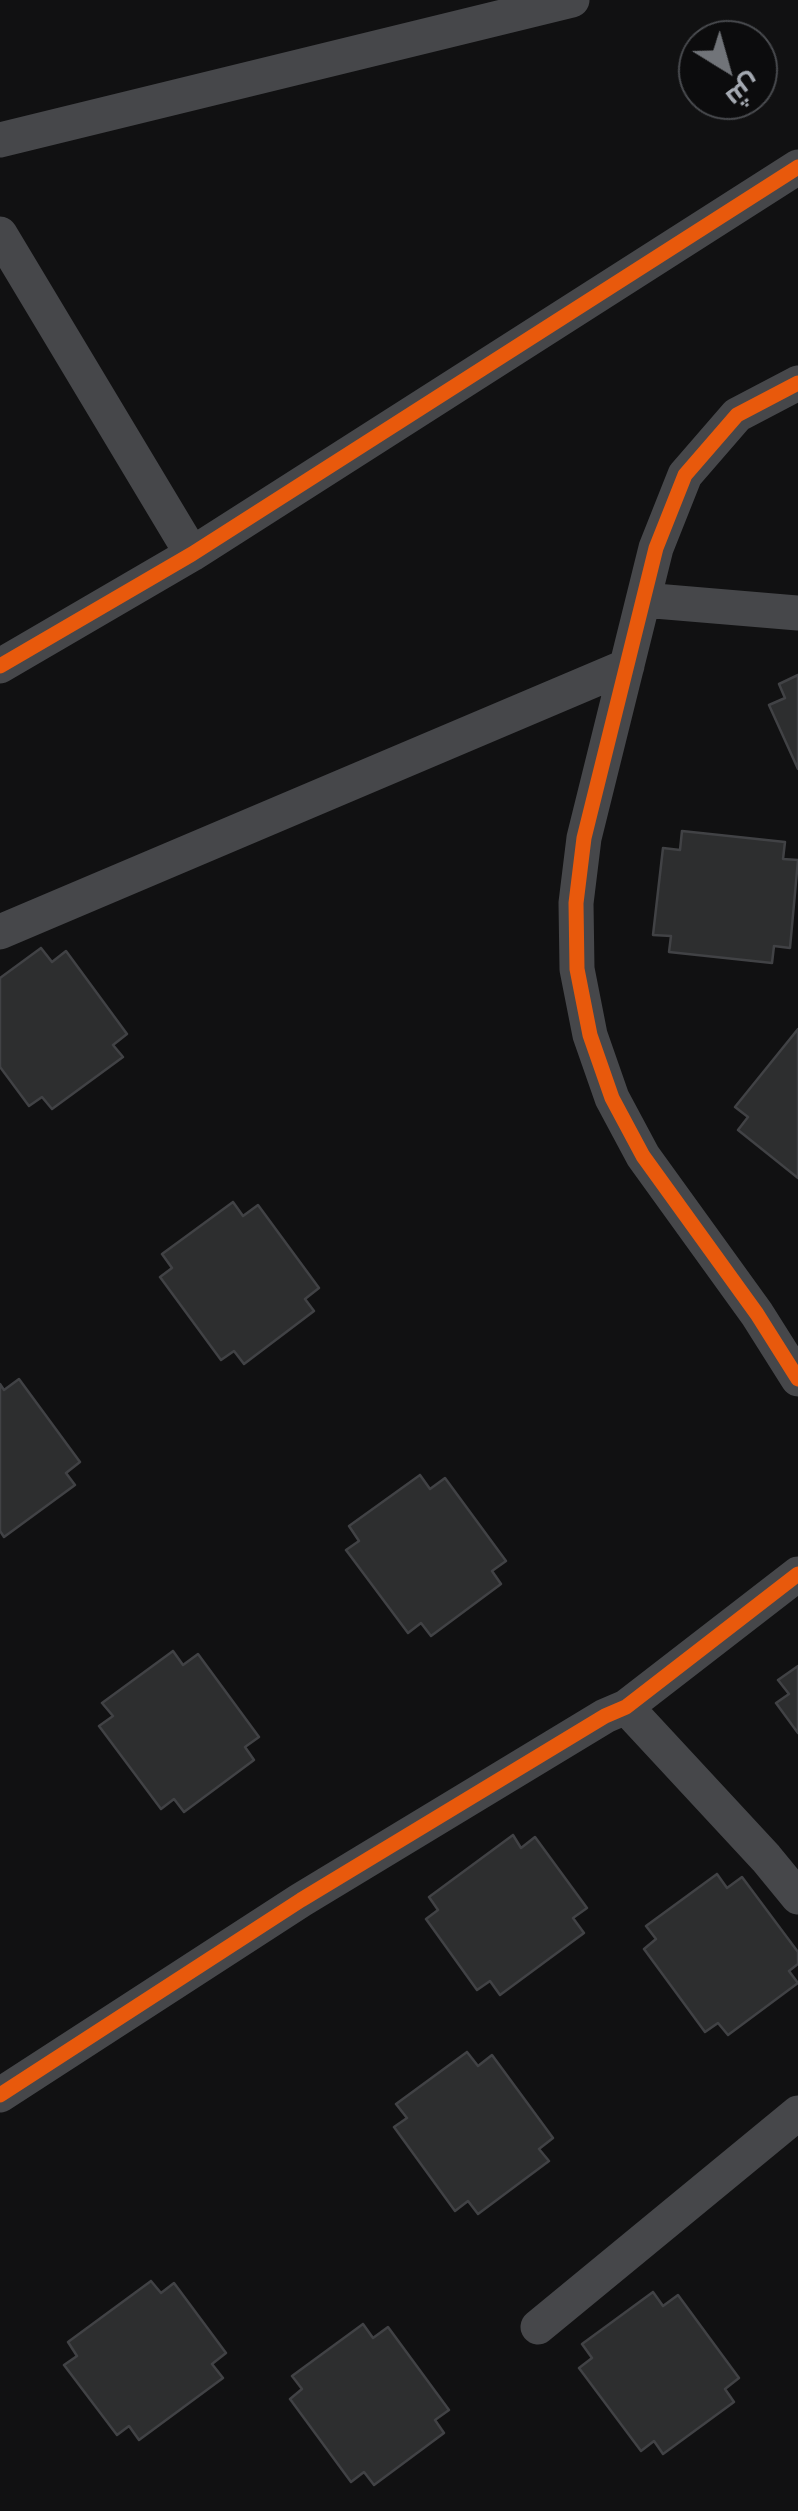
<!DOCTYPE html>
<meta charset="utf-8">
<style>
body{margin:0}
#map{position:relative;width:798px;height:2511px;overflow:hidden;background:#111112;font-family:"Noto Sans",Cairo,sans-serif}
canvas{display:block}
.north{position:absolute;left:678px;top:20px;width:100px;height:100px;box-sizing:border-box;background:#0c0c0d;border:2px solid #494b4f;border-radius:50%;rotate:143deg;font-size:28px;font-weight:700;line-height:40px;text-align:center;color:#a4a9b1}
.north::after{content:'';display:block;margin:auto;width:35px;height:45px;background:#717479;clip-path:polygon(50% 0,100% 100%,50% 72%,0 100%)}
</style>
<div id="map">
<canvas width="798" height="2511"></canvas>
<div class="north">ش</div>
</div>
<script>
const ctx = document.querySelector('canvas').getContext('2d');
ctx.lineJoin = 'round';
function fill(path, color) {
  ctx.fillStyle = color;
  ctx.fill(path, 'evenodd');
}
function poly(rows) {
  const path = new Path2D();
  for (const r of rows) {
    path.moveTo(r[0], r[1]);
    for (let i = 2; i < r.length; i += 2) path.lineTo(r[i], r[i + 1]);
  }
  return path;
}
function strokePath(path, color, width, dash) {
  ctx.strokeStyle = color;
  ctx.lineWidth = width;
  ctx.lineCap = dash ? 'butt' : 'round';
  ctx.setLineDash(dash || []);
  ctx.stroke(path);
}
const building = poly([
 [798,675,798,769,769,705,785,698,779,684,798,675],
 [682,831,785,842,783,859,798,860,790,948,774,946,772,963,669,952,671,936,653,935,663,848,680,850,682,831],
 [41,948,52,962,66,951,127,1034,113,1045,123,1057,52,1109,42,1097,29,1106,0,1067,0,978,41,948],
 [798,1029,798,1178,738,1130,748,1117,735,1107,798,1029],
 [233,1202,243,1216,258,1205,319,1288,305,1299,314,1311,244,1364,234,1351,221,1360,160,1277,172,1268,162,1254,233,1202],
 [19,1379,80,1462,66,1473,75,1485,4,1537,0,1531,0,1384,4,1390,19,1379],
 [420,1475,430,1489,445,1478,506,1561,492,1571,501,1584,431,1636,421,1623,408,1633,346,1550,359,1541,349,1526,420,1475],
 [173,1651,183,1665,198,1654,259,1737,245,1747,254,1760,184,1812,174,1799,161,1809,99,1726,113,1716,102,1703,173,1651],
 [798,1666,798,1733,776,1703,789,1694,778,1680,798,1666],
 [513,1835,521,1848,535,1837,587,1908,573,1918,584,1933,500,1995,490,1981,477,1990,426,1919,438,1910,429,1897,513,1835],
 [717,1874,727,1888,742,1877,798,1952,798,1964,789,1971,798,1983,728,2035,718,2023,705,2032,644,1949,656,1939,646,1926,717,1874],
 [467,2052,478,2066,492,2055,553,2138,539,2149,549,2161,478,2214,468,2201,455,2211,394,2127,407,2118,396,2104,467,2052],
 [151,2281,161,2293,174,2283,226,2353,212,2364,223,2378,139,2440,129,2426,117,2435,64,2365,77,2356,68,2342,151,2281],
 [653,2292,663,2306,678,2295,739,2378,725,2389,734,2402,663,2454,654,2441,641,2451,579,2368,592,2358,582,2344,653,2292],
 [363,2324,373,2338,388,2327,449,2410,435,2420,444,2433,374,2485,364,2472,351,2482,290,2399,302,2389,292,2376,363,2324]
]);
fill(building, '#2d2e2f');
strokePath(building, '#414245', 2.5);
strokePath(poly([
 [0,140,572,0],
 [0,234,192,554],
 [798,383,737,415,685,475,656,548,584,838,576,903,577,969,590,1035,612,1098,643,1156,757,1314,798,1379],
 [643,600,798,613],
 [0,666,192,554,798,167],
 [0,932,627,666],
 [626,1707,766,1858,798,1897],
 [0,2095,301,1900,605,1716,626,1707,798,1574],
 [538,2327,798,2113]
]), '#46474a', 35);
strokePath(poly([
 [798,383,737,415,685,475,656,548,584,838,576,903,577,969,590,1035,612,1098,643,1156,757,1314,798,1379],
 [0,666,192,554,798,167],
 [0,2095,301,1900,605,1716,626,1707,798,1574]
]), '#e8590c', 15);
</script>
